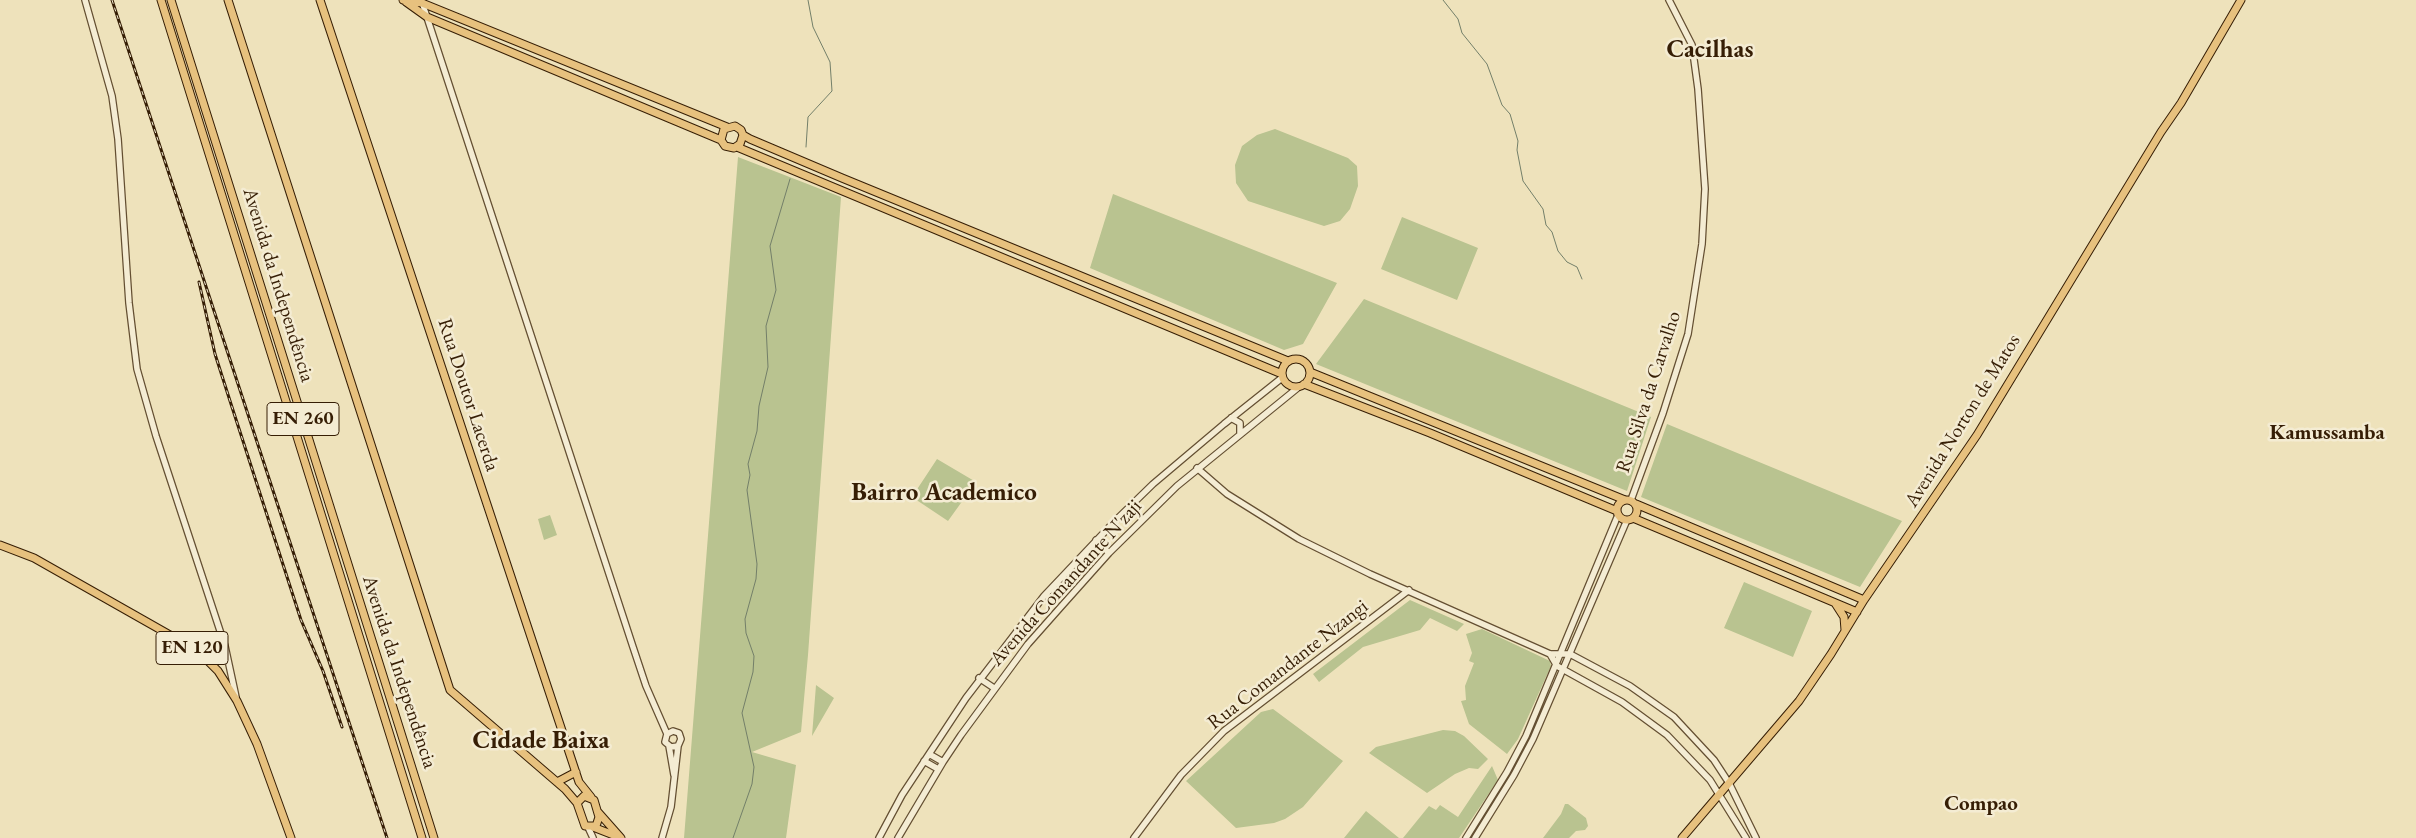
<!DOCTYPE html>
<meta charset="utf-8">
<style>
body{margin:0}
canvas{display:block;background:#eee2bb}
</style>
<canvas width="2416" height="838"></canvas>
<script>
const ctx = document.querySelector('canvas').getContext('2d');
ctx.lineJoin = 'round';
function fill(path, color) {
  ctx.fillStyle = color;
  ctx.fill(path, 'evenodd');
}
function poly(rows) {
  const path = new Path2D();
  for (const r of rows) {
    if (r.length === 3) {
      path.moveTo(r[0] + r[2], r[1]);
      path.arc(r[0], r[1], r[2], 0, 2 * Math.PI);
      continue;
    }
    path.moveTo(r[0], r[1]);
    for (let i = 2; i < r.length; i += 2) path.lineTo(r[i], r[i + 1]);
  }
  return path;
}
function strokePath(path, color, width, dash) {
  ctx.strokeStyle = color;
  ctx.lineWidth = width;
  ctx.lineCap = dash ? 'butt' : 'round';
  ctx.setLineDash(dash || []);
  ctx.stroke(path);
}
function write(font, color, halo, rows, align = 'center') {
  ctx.font = font + ' "EB Garamond",serif';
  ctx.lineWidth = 5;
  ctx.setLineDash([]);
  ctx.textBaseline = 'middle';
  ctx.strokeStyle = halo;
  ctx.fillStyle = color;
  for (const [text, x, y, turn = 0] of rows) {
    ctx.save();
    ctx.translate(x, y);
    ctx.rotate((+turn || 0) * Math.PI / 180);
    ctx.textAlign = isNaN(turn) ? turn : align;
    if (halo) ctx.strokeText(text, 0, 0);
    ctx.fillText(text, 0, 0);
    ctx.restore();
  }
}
fill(poly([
 [1275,129,1348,158,1357,166,1358,186,1350,209,1340,221,1324,226,1248,201,1236,183,1235,165,1242,146,1257,135],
 [738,157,841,197,808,655,801,732,752,752,796,765,786,838,684,838],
 [1113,194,1337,283,1303,344,1284,350,1090,268],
 [1402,217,1478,248,1457,300,1381,269],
 [1364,299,1651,417,1627,491,1316,364],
 [1667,424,1902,521,1860,587,1641,497],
 [937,459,976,482,948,521,912,497],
 [550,515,557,535,544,540,538,519],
 [1744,582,1812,611,1793,657,1724,628],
 [1410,600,1464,624,1457,631,1430,618,1420,630,1363,647,1319,682,1313,674],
 [1482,629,1550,661,1551,666,1518,739,1507,754,1469,724,1461,701,1466,700,1465,686,1474,663,1469,661,1472,653,1466,634],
 [816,685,834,698,812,736],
 [1273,709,1343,761,1303,807,1285,819,1274,823,1236,828,1186,781,1261,712],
 [1443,730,1455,731,1464,736,1488,759,1478,769,1469,768,1455,774,1427,793,1369,753,1376,747],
 [1492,766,1498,780,1459,838,1403,838,1429,806,1436,810,1440,805,1458,817],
 [1565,804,1568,804,1586,818,1588,826,1585,830,1576,831,1569,838,1543,838,1561,814],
 [1366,811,1399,838,1344,838]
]), '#b9c390');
strokePath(poly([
 [1443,0,1458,19,1462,33,1487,64,1502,105,1510,114,1518,141,1517,150,1523,181,1543,209,1546,225,1552,232,1558,251,1567,262,1577,267,1582,279],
 [806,147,808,117,832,91,830,62,813,27,808,0],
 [733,838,752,784,754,767,742,713,753,672,754,656,746,633,745,619,756,579,757,564,747,490,750,475,748,464,757,431,759,406,768,367,766,326,776,290,770,246,790,179]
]), '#737f69', 1);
const minor = poly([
 [85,0,112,96,118,139,129,303,137,369,156,436,225,646,236,697],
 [422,2,633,647,646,686,667,734,665,742,671,747,678,746,681,739,679,733,673,731,667,734],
 [1231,418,1240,423,1240,433],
 [1197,468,1227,494,1299,539,1370,574,1550,654,1570,654,1630,686,1674,717,1714,760,1729,783,1756,838],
 [1631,500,1663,413,1688,334,1702,244,1705,189,1698,89,1692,45,1669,0],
 [1096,540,1109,553],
 [1550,654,1557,666,1622,702,1667,735,1710,780,1746,838],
 [979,678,994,688],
 [669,746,674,775],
 [929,754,943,762],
 [924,761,938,769],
 [588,827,593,838],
 [662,838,671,807,678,746],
 [879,838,902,795,966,698,1044,596,1115,521,1153,484,1224,424,1283,377],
 [898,838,943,762,961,735,1028,644,1059,609,1109,553,1177,486,1300,386],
 [1134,838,1181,775,1224,731,1409,590],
 [1466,838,1507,772,1526,736,1618,515],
 [1475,838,1514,775,1533,739,1627,520]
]);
const major = poly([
 [161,0,422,838],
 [171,0,434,838],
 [228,0,450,690,565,789,577,803,585,826,596,826,599,817,594,800,584,796,577,803],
 [320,0,579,782,591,797],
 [403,0,422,3,727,127],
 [406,2,427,17,721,140],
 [743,135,740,144,734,148,725,146,721,140,724,129,735,126,741,130,743,135,750,139,842,178,1288,361],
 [737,147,1282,374],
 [1296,373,14],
 [1310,372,1625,500],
 [1304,384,1430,433,1617,511],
 [1627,510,10],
 [1636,504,1864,600],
 [1633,518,1857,612],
 [0,545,34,558,184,643,205,658,218,671,237,701,257,744,291,838],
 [1835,603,1844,617,1845,630],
 [557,782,576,772],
 [598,812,621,838],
 [593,827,616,836],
 [1682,838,1799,701,1831,654,1864,600,1977,435,2161,132,2181,103,2241,0]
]);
strokePath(minor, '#644f32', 8);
strokePath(major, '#361e05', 9);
strokePath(minor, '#f4ecd3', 5.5);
strokePath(major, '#e7c17e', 7);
const rail = poly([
 [112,0,387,838],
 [199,282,215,354,231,404,301,620,323,671,342,727]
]);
strokePath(rail, '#361e05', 3);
strokePath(rail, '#f4ecd3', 1, [4]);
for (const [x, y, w] of [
 [303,419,72],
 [192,648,72]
]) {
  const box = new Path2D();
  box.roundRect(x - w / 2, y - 16.5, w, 33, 4);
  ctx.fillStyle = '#f4ecd3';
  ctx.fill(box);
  strokePath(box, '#361e05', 1);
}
write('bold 19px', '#361e05', null, [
 ["EN 260",303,419],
 ["EN 120",192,648]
]);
write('20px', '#361e05', '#f4ecd3', [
 ["Avenida da Independência",278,285,73],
 ["Rua Silva da Carvalho",1649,392,-72],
 ["Rua Doutor Lacerda",468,395,72],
 ["Avenida Norton de Matos",1963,421,-58],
 ["Avenida Comandante N'zaji",1066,583,-48],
 ["Rua Comandante Nzangi",1288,665,-38],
 ["Avenida da Independência",399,672,72]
]);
write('bold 21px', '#361e05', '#f4ecd3', [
 ["Kamussamba",2327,433],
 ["Compao",1981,804]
]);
write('bold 25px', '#361e05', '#f4ecd3', [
 ["Cacilhas",1710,50],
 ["Bairro Academico",944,493],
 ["Cidade Baixa",541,741]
]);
</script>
